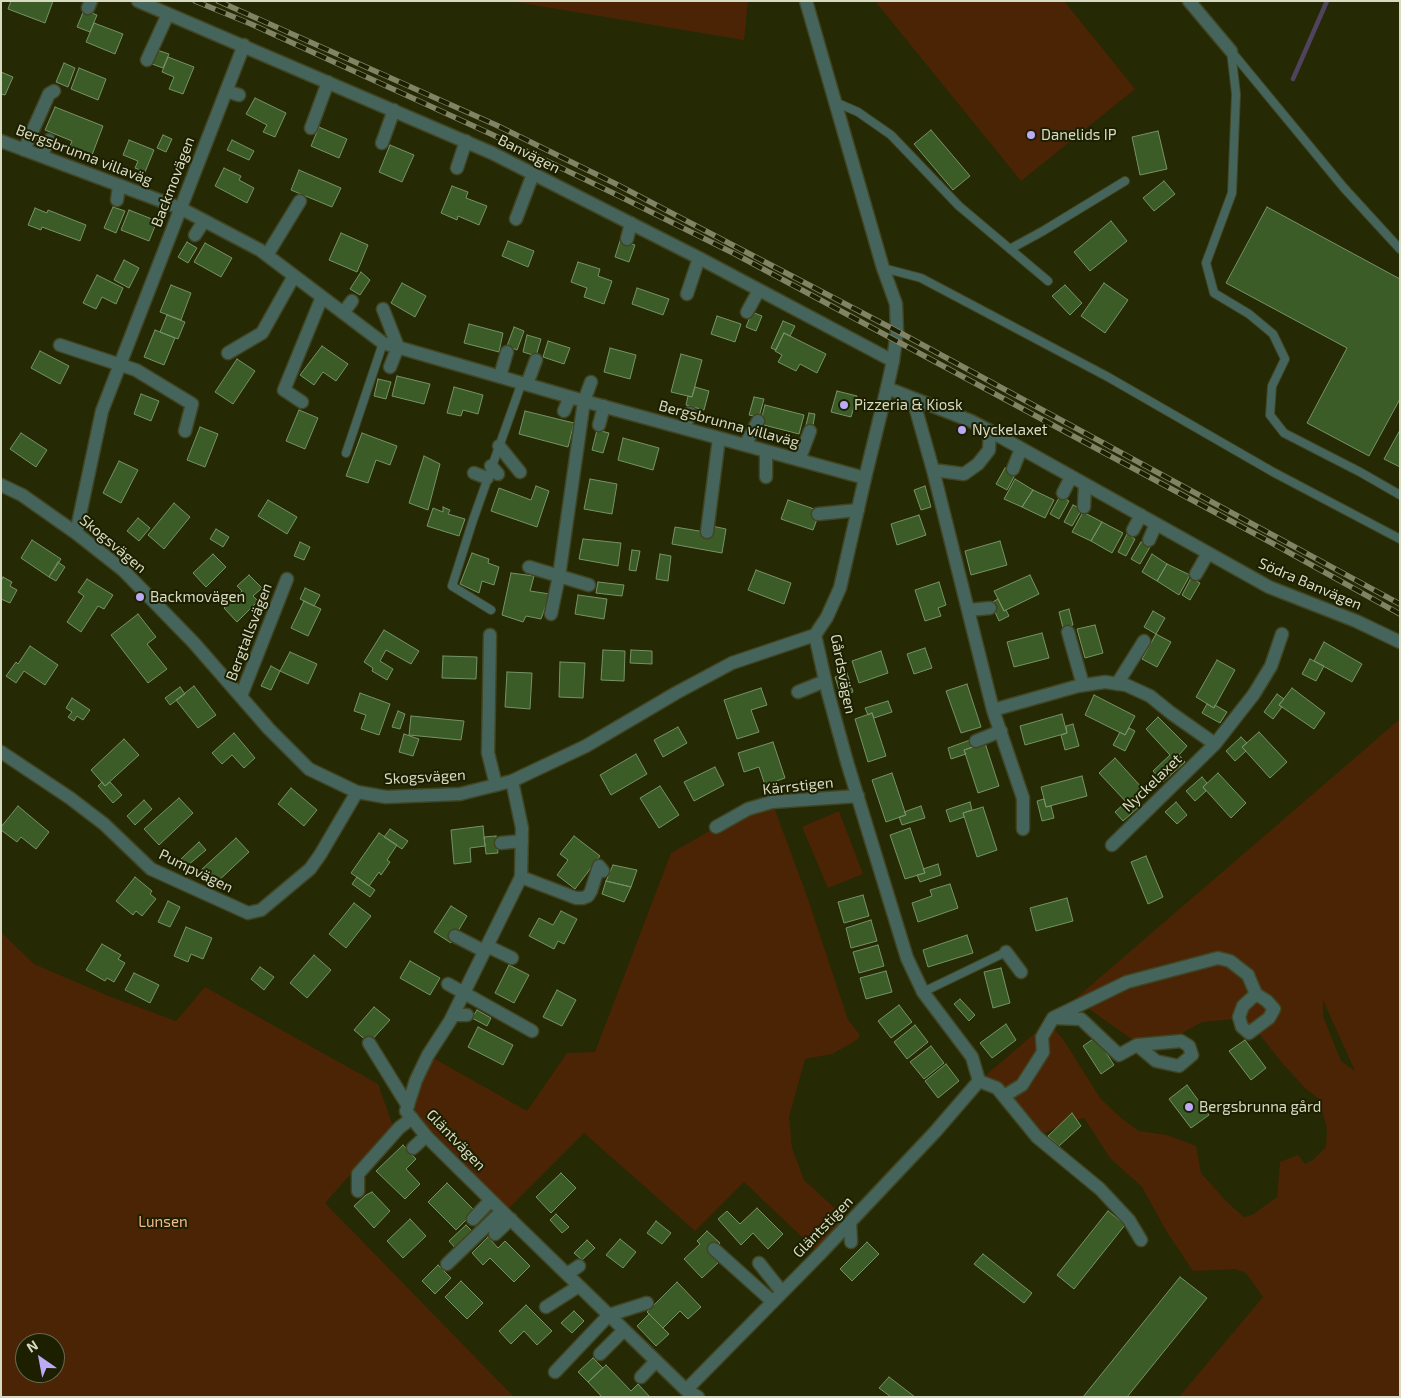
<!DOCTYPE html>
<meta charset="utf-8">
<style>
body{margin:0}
#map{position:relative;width:1401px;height:1398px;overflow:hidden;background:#252904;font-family:"Exo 2",sans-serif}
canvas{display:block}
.frame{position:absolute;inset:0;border:2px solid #d7dbc2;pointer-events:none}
.north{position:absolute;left:15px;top:1333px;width:50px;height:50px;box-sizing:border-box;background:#1c1f00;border:1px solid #676a4e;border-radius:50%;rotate:327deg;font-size:14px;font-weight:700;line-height:20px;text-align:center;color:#d7dbc2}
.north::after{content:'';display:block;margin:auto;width:18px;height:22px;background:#bbaaf6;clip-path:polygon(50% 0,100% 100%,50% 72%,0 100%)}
</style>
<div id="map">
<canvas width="1401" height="1398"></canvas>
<div class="frame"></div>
<div class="north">N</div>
</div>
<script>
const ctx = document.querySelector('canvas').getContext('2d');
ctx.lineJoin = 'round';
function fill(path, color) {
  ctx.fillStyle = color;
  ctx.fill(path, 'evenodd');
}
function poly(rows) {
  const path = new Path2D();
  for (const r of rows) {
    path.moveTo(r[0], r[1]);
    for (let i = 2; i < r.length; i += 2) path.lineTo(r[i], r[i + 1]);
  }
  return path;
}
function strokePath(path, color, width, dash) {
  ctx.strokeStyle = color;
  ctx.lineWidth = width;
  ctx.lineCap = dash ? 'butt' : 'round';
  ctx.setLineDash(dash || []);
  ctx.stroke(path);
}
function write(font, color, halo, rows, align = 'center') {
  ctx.font = font + ' "Exo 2",sans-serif';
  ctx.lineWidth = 4;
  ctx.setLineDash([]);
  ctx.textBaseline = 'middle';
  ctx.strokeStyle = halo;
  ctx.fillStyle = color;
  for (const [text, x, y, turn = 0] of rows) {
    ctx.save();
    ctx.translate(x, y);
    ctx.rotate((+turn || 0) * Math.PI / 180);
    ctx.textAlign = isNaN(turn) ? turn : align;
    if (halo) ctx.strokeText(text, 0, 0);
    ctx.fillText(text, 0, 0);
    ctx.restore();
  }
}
fill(poly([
 [510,1,748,1,744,40],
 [875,1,1064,1,1135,89,1021,181],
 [1400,719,1400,1397,1179,1397,1263,1297,1246,1273,1235,1269,1193,1271,1167,1232,1142,1187,1110,1158,1084,1118,1065,1123,1037,1137,997,1088,979,1081,1048,1022,1063,1039,1100,1098,1121,1118,1139,1131,1167,1135,1196,1146,1201,1173,1227,1202,1244,1217,1252,1215,1277,1197,1280,1162,1298,1155,1305,1164,1313,1160,1326,1147,1327,1129,1319,1099,1305,1088,1283,1064,1256,1030,1235,1019,1202,1022,1168,1041,1133,1040,1075,999],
 [1323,999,1323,1000,1355,1071,1341,1061,1323,1016],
 [772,802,807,896,848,1020,860,1035,857,1040,832,1054,805,1059,789,1117,792,1148,804,1180,850,1222,820,1254,744,1182,695,1231,584,1133,504,1213,406,1111,428,1055,527,1111,567,1053,595,1052,671,853,748,809],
 [839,811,863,874,828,888,802,827],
 [1,932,34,964,111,997,176,1021,205,987,378,1084,393,1126,325,1203,514,1397,1,1397],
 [25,1343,55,1343,55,1373,25,1373]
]), '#4b2405');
strokePath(poly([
 [1293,79,1327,1]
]), '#4f435d', 4.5);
const building = poly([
 [11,1,53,1,45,23,8,9,11,1],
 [84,10,97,15,90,32,77,27,84,10],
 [94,23,123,34,115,54,86,42,94,23],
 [157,50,169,54,163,68,152,64,157,50],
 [168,57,194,67,183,94,169,89,174,77,162,72,168,57],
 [64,63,75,68,68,87,56,82,64,63],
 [79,68,106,79,98,100,71,89,79,68],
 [1,72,13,77,5,95,1,94,1,72],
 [255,98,286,113,275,137,263,132,267,125,246,114,255,98],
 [55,107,103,126,92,155,70,146,72,141,45,130,55,107],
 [319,127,347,139,339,158,311,146,319,127],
 [931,130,970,176,953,190,914,144,931,130],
 [1158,131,1167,169,1140,175,1132,137,1158,131],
 [163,135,172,139,166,152,157,148,163,135],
 [129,140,154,150,145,172,135,168,138,161,123,155,129,140],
 [232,140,254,151,249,160,227,150,232,140],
 [390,145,414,155,402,182,379,172,390,145],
 [224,168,241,176,239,180,254,188,247,203,215,186,224,168],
 [299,170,341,188,332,207,291,190,299,170],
 [1164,181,1175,194,1154,211,1143,198,1164,181],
 [452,186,468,192,466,198,487,206,479,225,458,216,457,220,441,213,452,186],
 [113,207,125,211,116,233,104,228,113,207],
 [1267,207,1400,279,1400,399,1369,456,1307,423,1347,348,1226,283,1267,207],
 [35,208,47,213,48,210,86,225,80,241,42,227,41,230,28,225,35,208],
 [129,210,157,221,149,241,121,230,129,210],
 [1111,221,1127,241,1090,271,1074,252,1111,221],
 [341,233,368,245,357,272,329,260,341,233],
 [508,241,534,251,528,267,502,256,508,241],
 [620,241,635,245,629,262,615,257,620,241],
 [187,242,197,248,188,263,178,257,187,242],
 [205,243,232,258,221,277,194,262,205,243],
 [124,260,139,268,129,288,114,280,124,260],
 [578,262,600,269,598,276,612,281,604,304,584,297,587,288,571,282,578,262],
 [361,272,370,280,360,295,350,289,361,272],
 [97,275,123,288,116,304,102,297,96,309,83,303,97,275],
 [402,283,426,296,415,317,391,303,402,283],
 [1104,283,1128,300,1105,333,1081,316,1104,283],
 [171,285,191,293,181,320,160,312,171,285],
 [1065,285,1082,303,1070,315,1052,296,1065,285],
 [637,288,669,299,663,315,632,304,637,288],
 [752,312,762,316,756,331,746,327,752,312],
 [167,315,185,322,178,339,160,332,167,315],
 [717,316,741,324,735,342,711,334,717,316],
 [783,321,795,326,790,336,784,333,776,350,771,348,783,321],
 [469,324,503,333,499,352,464,343,469,324],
 [514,327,524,331,517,350,507,346,514,327],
 [155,330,175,338,164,365,144,357,155,330],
 [784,333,826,354,817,373,800,364,796,371,778,362,782,355,775,351,784,333],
 [527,335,541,339,536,356,523,352,527,335],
 [548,341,570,348,564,364,543,357,548,341],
 [322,346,348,364,336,381,323,372,314,385,300,375,322,346],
 [610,348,636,355,630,379,604,372,610,348],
 [40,351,69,366,60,384,31,368,40,351],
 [681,354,702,360,692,397,671,392,681,354],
 [237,359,255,371,233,404,215,392,237,359],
 [397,376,430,384,424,404,392,396,397,376],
 [378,379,391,382,386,399,374,396,378,379],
 [454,387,483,395,478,414,463,410,461,416,447,413,454,387],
 [695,387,709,391,704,410,686,405,688,396,692,397,695,387],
 [837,391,857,396,851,417,831,412,837,391],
 [141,394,159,401,151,421,134,414,141,394],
 [754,397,764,399,759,417,749,415,754,397],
 [765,405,804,415,799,434,760,424,765,405],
 [299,410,318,418,305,449,286,441,299,410],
 [525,411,574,423,568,447,519,434,525,411],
 [809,413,815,414,812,431,805,429,809,413],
 [200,427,218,434,205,467,187,460,200,427],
 [597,430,609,433,603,453,592,450,597,430],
 [1400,430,1400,467,1384,459,1400,430],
 [21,433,47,450,36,467,10,449,21,433],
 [362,433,397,446,390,465,376,460,368,483,346,476,362,433],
 [623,438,659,448,653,470,618,460,623,438],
 [424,456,440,464,428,510,409,503,424,456],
 [119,461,138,470,121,503,103,493,119,461],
 [1005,468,1016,473,1007,490,996,484,1005,468],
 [590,479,617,484,612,514,584,509,590,479],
 [1015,479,1033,490,1022,507,1004,499,1015,479],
 [536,486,549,491,537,527,491,511,499,488,531,500,536,486],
 [925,486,931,507,921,510,914,490,925,486],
 [1033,490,1054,500,1045,518,1022,507,1033,490],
 [1060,496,1069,501,1059,519,1050,514,1060,496],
 [268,500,297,517,287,534,258,516,268,500],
 [788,500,820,511,813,530,781,519,788,500],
 [174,503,190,517,164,549,148,535,174,503],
 [1073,505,1082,509,1072,526,1064,522,1073,505],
 [443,507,450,510,448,514,465,519,459,536,427,526,433,508,443,512,443,507],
 [1083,512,1102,522,1091,541,1072,532,1083,512],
 [919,515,926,535,897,545,891,524,919,515],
 [138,518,150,528,139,541,127,531,138,518],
 [1102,522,1123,533,1112,553,1091,541,1102,522],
 [712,526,726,529,722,553,672,544,675,527,711,533,712,526],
 [216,529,229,537,223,547,210,539,216,529],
 [1127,534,1135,539,1126,556,1118,552,1127,534],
 [583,539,621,543,618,566,579,559,583,539],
 [32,540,61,559,49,577,21,558,32,540],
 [1000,541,1007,565,971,575,965,551,1000,541],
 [300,542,310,547,304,560,294,556,300,542],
 [1141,542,1150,547,1140,564,1131,559,1141,542],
 [632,550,640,551,636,571,629,570,632,550],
 [472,553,489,559,488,563,499,567,494,585,482,581,479,593,460,584,472,553],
 [213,554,226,567,206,587,193,573,213,554],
 [660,554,671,556,668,581,656,579,660,554],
 [1152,554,1167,564,1157,581,1142,572,1152,554],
 [58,562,65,567,56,581,49,577,58,562],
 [1167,564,1190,575,1179,595,1157,581,1167,564],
 [756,570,791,583,784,604,748,590,756,570],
 [511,573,534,576,530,591,550,594,541,619,526,616,523,622,502,615,511,573],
 [249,575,262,588,253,596,258,601,237,622,224,608,242,591,237,586,249,575],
 [1030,575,1039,594,1004,611,994,591,1030,575],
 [3,577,12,582,10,586,17,590,10,603,1,599,1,581,3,577],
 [1191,578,1200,583,1190,600,1182,595,1191,578],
 [87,579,113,595,104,609,98,606,81,632,67,622,84,596,78,592,87,579],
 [598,582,624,585,622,596,596,593,598,582],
 [939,582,946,605,938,608,941,616,925,621,915,590,939,582],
 [305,588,320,595,314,606,300,599,305,588],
 [578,595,607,599,604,619,575,614,578,595],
 [998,599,1004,611,1006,610,1009,616,999,621,991,603,998,599],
 [304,601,321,609,308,636,291,628,304,601],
 [1069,609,1073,625,1063,628,1059,612,1069,609],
 [1153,611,1165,618,1156,634,1144,627,1153,611],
 [138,614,156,637,147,644,167,669,148,683,111,635,138,614],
 [1095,625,1103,653,1085,658,1077,629,1095,625],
 [384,630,419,651,411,664,386,650,380,661,393,669,387,680,372,671,373,668,364,662,384,630],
 [1042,633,1049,658,1014,667,1007,642,1042,633],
 [1156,634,1171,642,1157,667,1142,659,1156,634],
 [1324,642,1362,664,1352,682,1314,661,1324,642],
 [30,646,58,665,45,685,24,671,16,683,6,676,16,662,18,664,30,646],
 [925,648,932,668,914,674,907,654,925,648],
 [603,650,625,651,624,681,601,680,603,650],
 [631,650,652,651,652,664,630,663,631,650],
 [881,651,888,673,859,683,852,661,881,651],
 [290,652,317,664,308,684,280,671,290,652],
 [443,656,477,657,476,679,442,678,443,656],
 [1310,659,1324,666,1316,681,1302,674,1310,659],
 [1217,660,1235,670,1214,708,1196,697,1217,660],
 [560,662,585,663,583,698,559,697,560,662],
 [271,666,280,671,271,690,261,686,271,666],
 [507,672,532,673,530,709,505,707,507,672],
 [847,673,853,692,841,696,835,677,847,673],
 [967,684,981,727,961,733,946,691,967,684],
 [194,686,216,715,198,728,176,700,194,686],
 [180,687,185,694,170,705,165,698,180,687],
 [761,688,767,705,751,710,759,732,737,739,724,700,761,688],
 [1292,688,1325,713,1314,729,1279,705,1292,688],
 [360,693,390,704,379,735,361,729,366,715,354,711,360,693],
 [1277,694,1284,699,1279,705,1282,707,1273,719,1264,712,1277,694],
 [1094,695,1135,716,1125,735,1085,715,1094,695],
 [72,698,90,710,83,720,77,716,74,721,68,717,72,712,66,708,72,698],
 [888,701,892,712,874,718,872,713,868,715,865,708,888,701],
 [1207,704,1214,708,1215,705,1227,712,1220,723,1202,713,1207,704],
 [398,711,405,714,400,729,392,727,398,711],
 [872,713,886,756,868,762,855,719,872,713],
 [1062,714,1067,733,1025,745,1020,726,1062,714],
 [411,716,464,721,461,740,409,735,411,716],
 [1158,717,1187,746,1179,755,1185,762,1163,782,1153,771,1170,755,1146,729,1158,717],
 [1073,724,1079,746,1065,750,1061,735,1067,733,1066,726,1073,724],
 [678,727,687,743,663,757,654,740,678,727],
 [1129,728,1135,731,1125,751,1113,745,1120,732,1125,735,1129,728],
 [1259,732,1287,762,1270,778,1242,747,1259,732],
 [234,733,255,758,244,768,232,755,222,764,212,753,234,733],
 [404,734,419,739,413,756,399,752,404,734],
 [1241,737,1247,743,1242,747,1246,751,1235,761,1226,751,1241,737],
 [124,739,139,755,105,786,91,770,124,739],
 [970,740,973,747,964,750,966,754,951,759,948,748,970,740],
 [773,742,785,778,765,785,759,767,744,772,738,753,773,742],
 [985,743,999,786,978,793,964,750,985,743],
 [636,754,647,774,611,795,600,775,636,754],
 [1115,758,1143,789,1128,804,1099,773,1115,758],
 [715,767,724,785,694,801,684,782,715,767],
 [892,773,906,815,886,822,872,780,892,773],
 [1218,773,1246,803,1231,818,1203,787,1218,773],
 [1082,776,1087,796,1046,807,1041,787,1082,776],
 [1202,777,1207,783,1203,787,1206,791,1195,801,1186,791,1202,777],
 [102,782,105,786,110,782,122,795,113,803,98,786,102,782],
 [660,786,679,815,659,828,640,798,660,786],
 [291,788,317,810,304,826,278,804,291,788],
 [179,798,193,813,159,845,144,829,179,798],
 [1044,799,1046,807,1051,806,1054,818,1042,821,1037,801,1044,799],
 [1133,799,1140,806,1123,821,1115,812,1126,802,1128,804,1133,799],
 [144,800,152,809,135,825,127,816,144,800],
 [970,802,972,810,963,813,964,817,950,822,946,810,970,802],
 [1176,802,1187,815,1177,824,1165,812,1176,802],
 [18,806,49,832,36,849,21,837,17,842,1,830,1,827,18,806],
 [921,806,925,818,902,825,899,817,906,815,904,812,921,806],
 [983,807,997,850,977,857,963,813,983,807],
 [483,826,485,846,470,848,471,862,454,864,451,830,483,826],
 [910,828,925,873,905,879,890,835,910,828],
 [390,829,408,841,402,849,384,837,390,829],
 [379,833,397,845,387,860,390,862,381,875,379,872,369,886,351,873,379,833],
 [496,836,498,853,486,854,484,837,496,836],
 [574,836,600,856,575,889,557,875,568,860,560,854,574,836],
 [236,838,249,852,214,885,201,870,236,838],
 [199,842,206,850,187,866,181,859,199,842],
 [1146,856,1163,897,1148,904,1131,862,1146,856],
 [938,864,941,875,920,882,917,875,925,873,923,869,938,864],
 [613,865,637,870,631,887,606,881,613,865],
 [135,877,152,891,150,894,156,899,142,916,136,911,133,915,116,901,135,877],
 [357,877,375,890,370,897,352,884,357,877],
 [606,881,631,887,624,902,602,894,606,881],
 [950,884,958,908,918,922,912,903,932,896,930,890,950,884],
 [863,895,869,916,844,923,838,902,863,895],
 [1067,898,1073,921,1036,931,1030,908,1067,898],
 [168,901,180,907,170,927,158,922,168,901],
 [354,903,371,916,346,948,329,934,354,903],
 [451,906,467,916,451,943,434,932,451,906],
 [561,911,577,919,564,944,558,941,554,949,529,936,539,918,553,925,561,911],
 [871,920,877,941,851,948,846,928,871,920],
 [186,927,212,938,203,959,191,954,188,962,174,956,186,927],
 [967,935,973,953,928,967,923,950,967,935],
 [102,944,121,955,118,959,125,963,114,982,107,978,105,981,86,970,102,944],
 [878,945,884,966,859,973,853,952,878,945],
 [314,955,331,970,307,998,290,983,314,955],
 [410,961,440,978,430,995,400,978,410,961],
 [509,965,529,975,514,1003,495,993,509,965],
 [260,967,274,977,264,990,251,979,260,967],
 [1001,968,1010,1003,993,1008,984,972,1001,968],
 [886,971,892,992,866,999,860,978,886,971],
 [134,973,159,985,150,1003,125,990,134,973],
 [557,990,576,1000,562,1026,543,1017,557,990],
 [960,999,975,1015,969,1021,954,1004,960,999],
 [899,1005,912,1022,891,1038,878,1021,899,1005],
 [374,1007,390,1020,369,1043,354,1030,374,1007],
 [477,1010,491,1018,487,1026,472,1018,477,1010],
 [1006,1024,1016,1040,992,1058,980,1043,1006,1024],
 [915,1025,928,1042,907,1059,894,1042,915,1025],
 [478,1027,513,1045,503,1065,468,1047,478,1027],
 [1096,1037,1114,1065,1101,1074,1083,1046,1096,1037],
 [1245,1040,1266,1068,1251,1080,1229,1051,1245,1040],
 [931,1046,944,1063,924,1079,910,1062,931,1046],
 [946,1064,959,1081,938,1098,925,1081,946,1064],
 [1187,1085,1209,1115,1191,1128,1169,1099,1187,1085],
 [1072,1113,1081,1126,1059,1146,1048,1136,1072,1113],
 [403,1145,416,1159,406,1169,420,1184,405,1199,376,1171,403,1145],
 [561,1173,576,1188,551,1213,536,1197,561,1173],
 [447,1183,475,1211,456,1230,428,1202,447,1183],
 [372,1192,390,1211,374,1228,354,1206,366,1195,372,1192],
 [757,1208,783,1234,768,1249,753,1233,741,1245,718,1219,727,1211,740,1224,757,1208],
 [1108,1211,1125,1225,1074,1289,1057,1275,1108,1211],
 [556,1214,569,1227,562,1233,550,1220,556,1214],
 [410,1219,426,1236,403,1258,387,1241,410,1219],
 [656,1221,671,1233,662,1244,647,1233,656,1221],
 [466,1225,474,1233,457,1250,449,1241,466,1225],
 [707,1231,720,1243,711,1252,720,1261,702,1278,684,1259,700,1244,697,1241,707,1231],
 [488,1237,498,1248,505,1241,530,1266,514,1282,490,1258,483,1265,472,1253,488,1237],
 [620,1239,636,1252,623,1268,606,1255,620,1239],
 [587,1240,595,1248,582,1260,574,1253,587,1240],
 [867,1242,879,1254,852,1281,840,1269,867,1242],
 [983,1254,1032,1293,1024,1303,974,1264,983,1254],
 [438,1265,451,1278,435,1294,422,1281,438,1265],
 [1180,1277,1207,1298,1127,1397,1083,1397,1180,1277],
 [461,1281,483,1303,467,1319,445,1297,461,1281],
 [677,1282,701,1307,688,1319,680,1311,663,1328,647,1312,677,1282],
 [526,1305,552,1331,537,1345,524,1331,511,1344,499,1331,526,1305],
 [574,1311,584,1321,572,1333,561,1323,574,1311],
 [649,1314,669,1334,656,1346,637,1326,649,1314],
 [593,1358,603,1368,588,1382,578,1372,593,1358],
 [606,1365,631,1391,638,1384,650,1397,602,1397,588,1382,606,1365],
 [889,1377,915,1397,891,1397,879,1388,889,1377]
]);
fill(building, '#3c5c27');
strokePath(building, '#779268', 1);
const service = poly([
 [1231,51,1236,94,1232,193,1206,263,1214,293,1249,314,1273,334,1285,359,1272,386,1270,415,1284,433,1360,472,1400,495],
 [1231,51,1344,188,1400,249],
 [835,102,858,112,891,135,959,206,1048,281],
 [1010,249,1043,231,1125,181],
 [883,268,921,278,1108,377,1273,472,1400,539],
 [346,453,383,343],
 [491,610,452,586,473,520,522,382],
 [923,992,1006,952]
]);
const minor = poly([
 [138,1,492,153,699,258,893,361],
 [1189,1,1231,51],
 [88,8,91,1],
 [147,60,168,14],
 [226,91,239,95],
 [311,128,328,82],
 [1,141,180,208,260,250,383,343,584,401,865,478],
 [382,143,394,110],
 [24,150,49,94,54,91],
 [41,156,49,140],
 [457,168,466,141],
 [117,200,119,186],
 [516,219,533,174],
 [195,235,204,221],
 [627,239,631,223],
 [267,255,300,201],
 [687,294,699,258],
 [383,309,398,347,390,367],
 [747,312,759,290],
 [343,313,352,301],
 [60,345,136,370,192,404,185,431],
 [228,353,262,333,294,276],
 [500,376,507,352],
 [527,384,536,360],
 [887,388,971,421,990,431,1269,587,1356,621,1400,642],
 [913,399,933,470,993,710,1023,798,1023,829],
 [302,402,284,390,322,297],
 [564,411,570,397],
 [599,425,604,406],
 [684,428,690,413],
 [745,445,758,421],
 [499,446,520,472],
 [766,451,766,477],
 [799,460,810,431],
 [491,466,498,474],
 [1013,469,1021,449],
 [933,470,964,474,978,464,989,450,990,431],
 [474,473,487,478],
 [1063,493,1071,477],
 [1084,507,1085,484],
 [818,514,858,510],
 [1133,530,1141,515],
 [707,532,719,438],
 [76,533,102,411,244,45],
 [1149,540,1156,524],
 [529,567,589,585],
 [1196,574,1208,553],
 [968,610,990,608],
 [551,614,559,576,584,401,591,382],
 [1068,632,1083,685],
 [490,635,488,753,496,785],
 [815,635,828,693,847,762,907,958,923,992,972,1057,979,1081],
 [1117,684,1144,641],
 [798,692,825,681],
 [241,696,287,579],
 [993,710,1078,686,1105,682,1126,685,1150,696,1171,713,1215,744,1254,694,1271,666,1282,634],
 [976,741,1001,731],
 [1,752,70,798,104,824,151,869,248,913,261,910,310,869,320,855,357,792],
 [512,781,522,828,521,877,450,1021,428,1055,416,1080,406,1111,427,1137,504,1213,686,1390,698,1397],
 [716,827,748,809,772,802,858,796],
 [501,843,522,841],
 [1112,845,1215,744],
 [521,877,576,898,583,898,588,896,591,891,599,866,603,871],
 [455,936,484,951],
 [487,946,512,958],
 [1006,952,1021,972],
 [448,984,532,1031],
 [453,1015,467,1015],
 [1053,1018,1127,982,1218,958,1230,961,1248,975,1256,994,1243,1006,1239,1017,1242,1027,1249,1033,1269,1018,1274,1009,1267,1001,1256,994],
 [369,1043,408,1106],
 [979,1081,997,1088,1037,1137,1100,1189,1129,1220,1141,1240],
 [1004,1096,1022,1085,1043,1052,1042,1037,1053,1018,1081,1019,1119,1055,1137,1045,1156,1061,1179,1066,1192,1055,1189,1046,1181,1041,1137,1045],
 [413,1148,426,1136],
 [358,1191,358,1174,399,1128,412,1118],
 [473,1219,491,1200],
 [850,1222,851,1242],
 [495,1234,511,1219],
 [714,1249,773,1302],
 [759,1263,782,1292],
 [447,1264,502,1211],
 [567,1274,579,1266],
 [546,1307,579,1286],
 [600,1354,624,1330],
 [555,1372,609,1315,647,1303],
 [641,1377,656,1361],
 [686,1390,820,1254,935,1132,979,1081]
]);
const tertiary = poly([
 [1,485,22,495,76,533,123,570,194,643,269,729,309,769,357,792,386,797,460,794,512,781,586,746,676,693,732,663,815,635,827,617,840,588,865,478,887,388,893,361,897,331,896,304,883,268,806,1]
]);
strokePath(service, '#414522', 10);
strokePath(minor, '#414522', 15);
strokePath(tertiary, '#414522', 15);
strokePath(service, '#45655c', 8);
strokePath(minor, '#45655c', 12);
strokePath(tertiary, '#45655c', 12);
const rail = poly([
 [195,1,251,24,491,134,613,193,735,254,1270,542,1400,614],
 [218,1,496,125,616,184,897,331,1400,604]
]);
strokePath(rail, '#808465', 5.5);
strokePath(rail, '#1c1f00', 4, [11]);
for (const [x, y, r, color] of [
 [1031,135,5,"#bbaaf6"],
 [844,405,5,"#bbaaf6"],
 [962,430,5,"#bbaaf6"],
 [140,597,5,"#bbaaf6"],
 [1189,1107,5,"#bbaaf6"]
]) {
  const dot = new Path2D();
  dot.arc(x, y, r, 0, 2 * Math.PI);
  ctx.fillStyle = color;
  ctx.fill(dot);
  strokePath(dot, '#1c1f00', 2);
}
write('15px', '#d7dbc2', '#1c1f00', [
 ["Danelids IP",1041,135],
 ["Pizzeria & Kiosk",854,405],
 ["Nyckelaxet",972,430],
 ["Backmovägen",150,597],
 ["Bergsbrunna gård",1199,1107]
], 'left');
write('15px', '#d7dbc2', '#1c1f00', [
 ["Banvägen",529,154,27],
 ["Bergsbrunna villaväg",84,155,21],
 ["Backmovägen",173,182,-69],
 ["Bergsbrunna villaväg",729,424,15],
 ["Skogsvägen",113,544,40],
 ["Södra Banvägen",1310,584,23],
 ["Bergtallsvägen",249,632,-69],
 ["Gårdsvägen",843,674,79],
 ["Skogsvägen",425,777,-3],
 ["Nyckelaxet",1152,783,-44],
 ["Kärrstigen",798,786,-6],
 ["Pumpvägen",196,871,26],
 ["Gläntvägen",456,1140,46],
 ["Gläntstigen",823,1227,-46]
]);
write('15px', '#f8b78c', '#1c1f00', [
 ["Lunsen",163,1222]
]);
</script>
